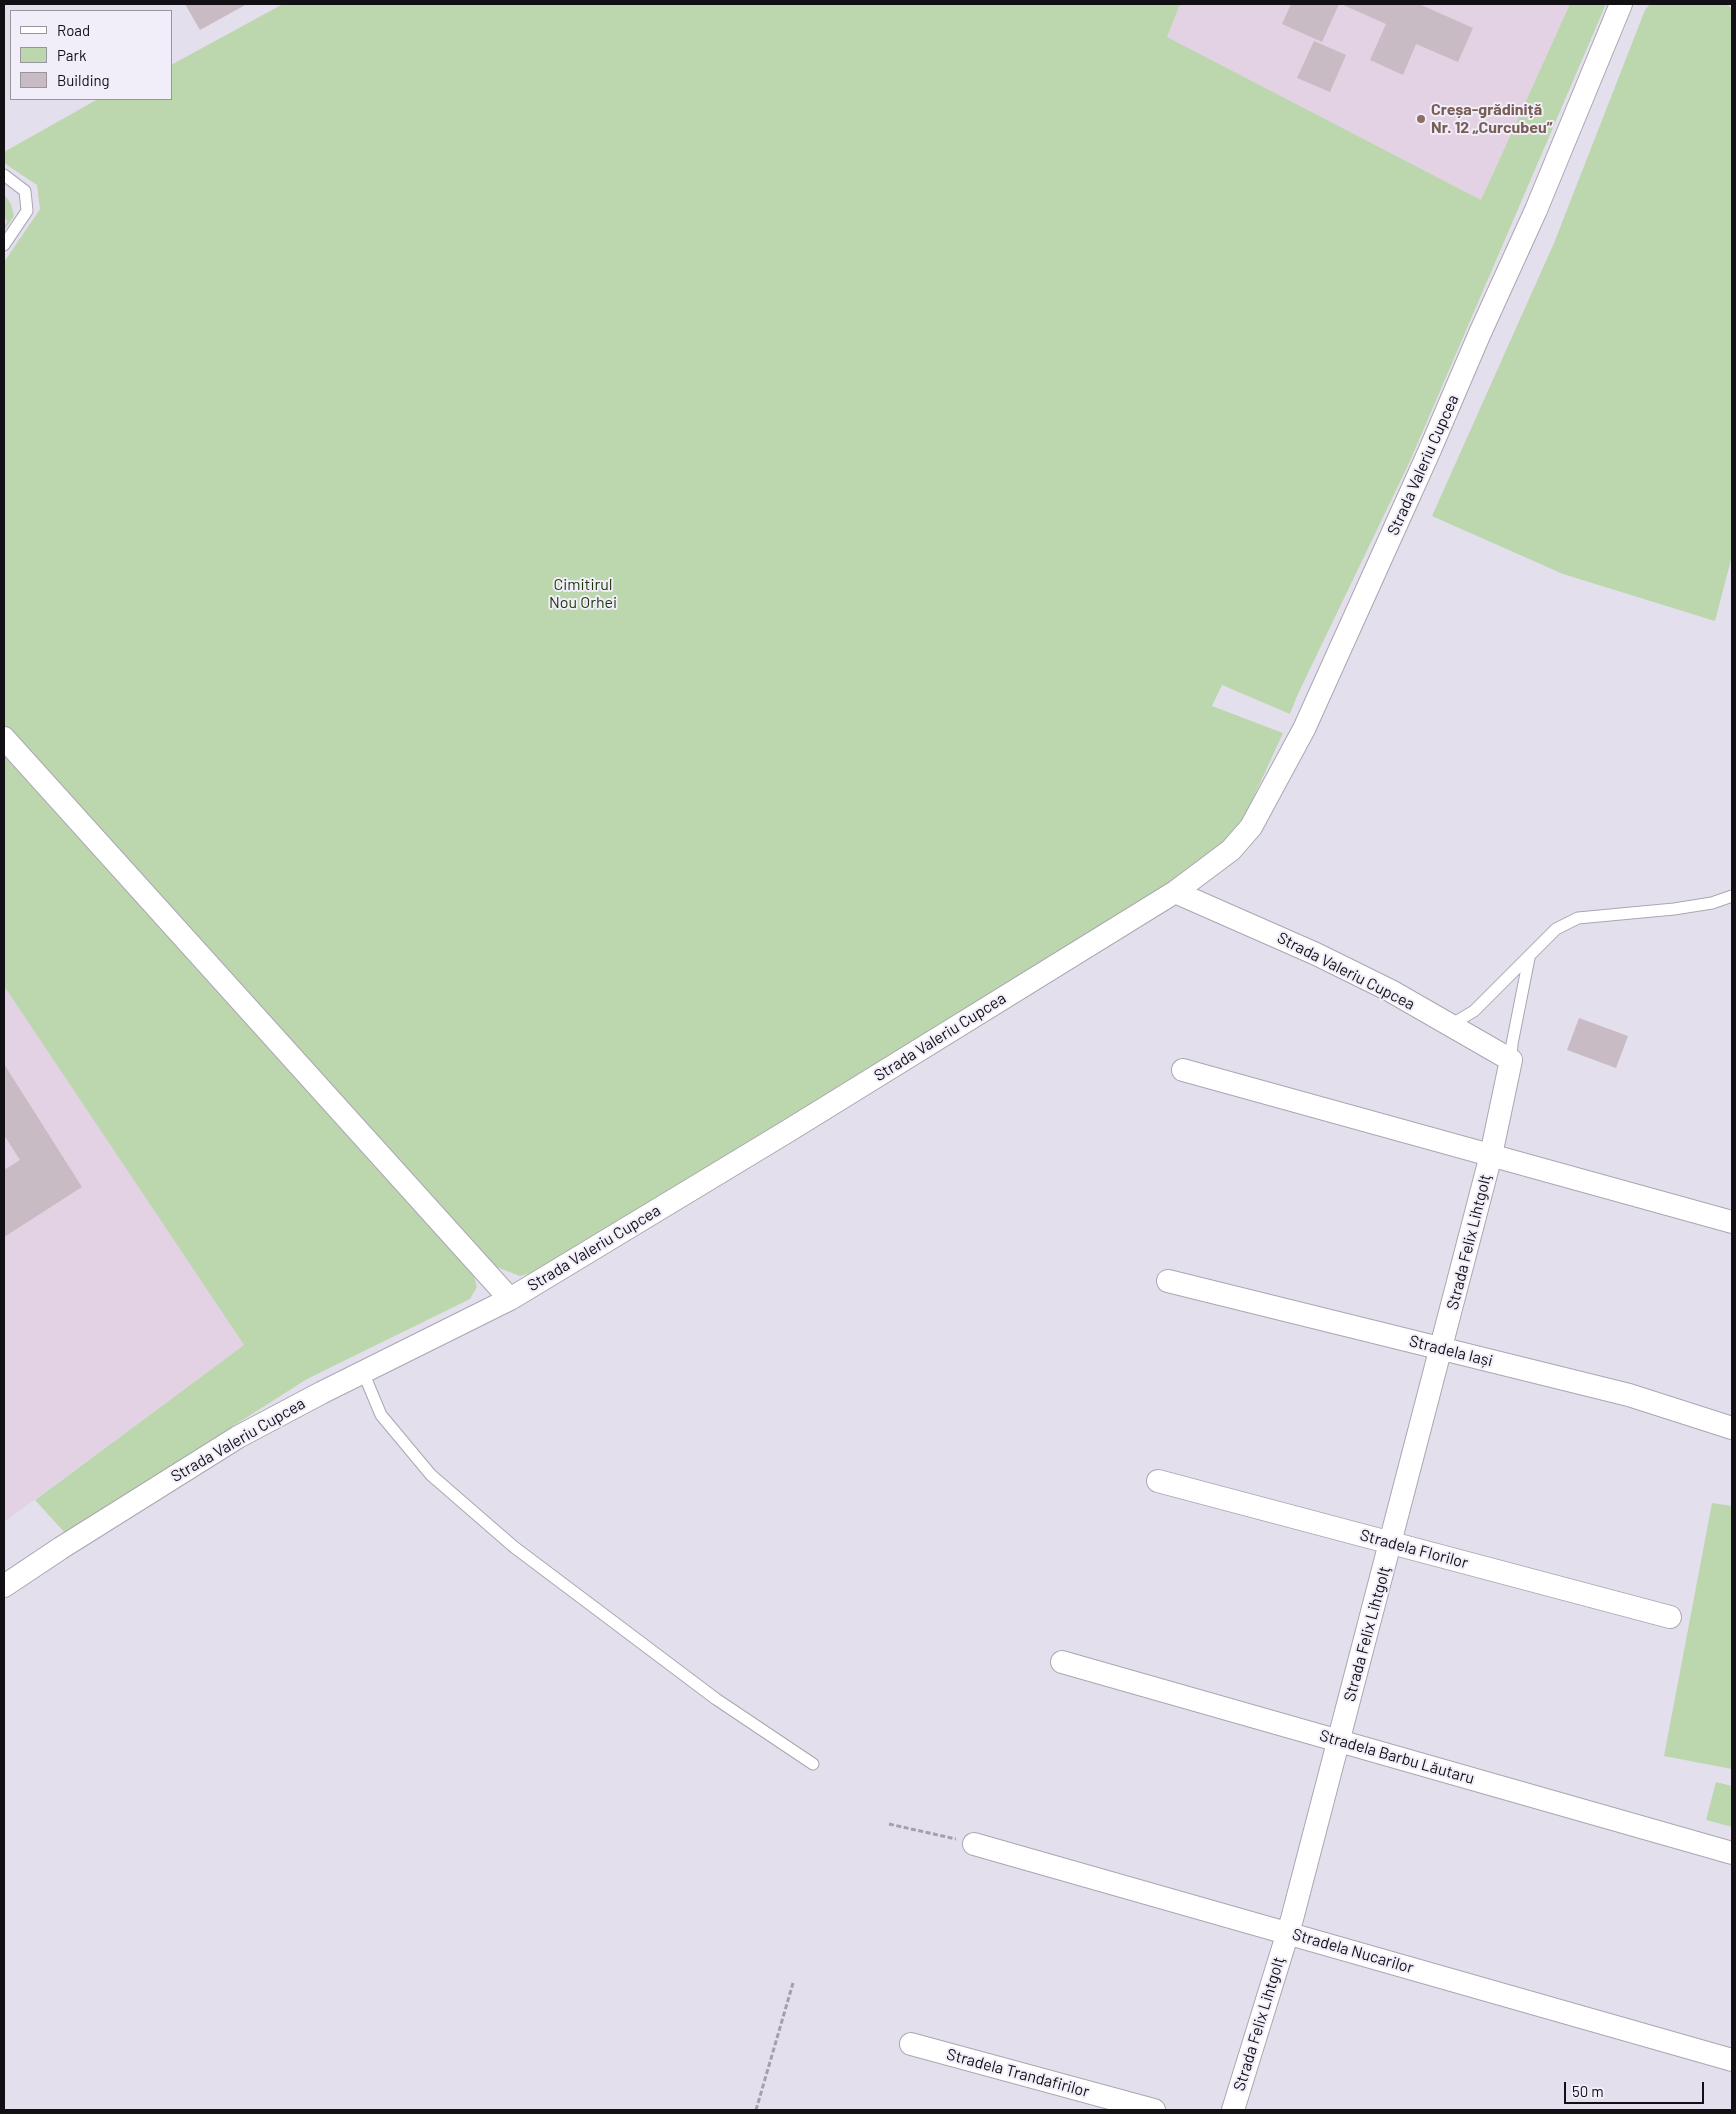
<!DOCTYPE html>
<meta charset="utf-8">
<style>
body{margin:0}
#map{position:relative;width:1736px;height:2114px;overflow:hidden;background:#e4dfec;font-family:Barlow,sans-serif}
canvas{display:block}
.frame{position:absolute;inset:0;border:5px solid #121014;pointer-events:none}
.legend{position:absolute;left:10px;top:10px;width:162px;height:90px;box-sizing:border-box;background:#f1edf9;border:1px solid #98959d;margin:0;padding:6px 9px;list-style:none;font-size:15px;color:#121014}
.legend li{display:flex;align-items:center;gap:10px;height:25px}
.legend b{width:25px;border:1px solid #98959d}
.scale{position:absolute;left:1564px;top:2082px;width:140px;height:22px;box-sizing:border-box;border:2px solid #121014;border-top:0;padding-left:6px;font-size:15px;line-height:18px;white-space:nowrap;color:#121014;-webkit-text-stroke:4px #f1edf9;paint-order:stroke}
</style>
<div id="map">
<canvas width="1736" height="2114"></canvas>
<div class="frame"></div>
<ul class="legend">
<li><b style="height:6px;background:#fff"></b>Road</li>
<li><b style="height:14px;background:#bcd7ae"></b>Park</li>
<li><b style="height:14px;background:#c8bbc3"></b>Building</li>
</ul>
<div class="scale">50 m</div>
</div>
<script>
const ctx = document.querySelector('canvas').getContext('2d');
ctx.lineJoin = 'round';
function fill(path, color) {
  ctx.fillStyle = color;
  ctx.fill(path, 'evenodd');
}
function poly(rows) {
  const path = new Path2D();
  for (const r of rows) {
    path.moveTo(r[0], r[1]);
    for (let i = 2; i < r.length; i += 2) path.lineTo(r[i], r[i + 1]);
  }
  return path;
}
function strokePath(path, color, width, dash) {
  ctx.strokeStyle = color;
  ctx.lineWidth = width;
  ctx.lineCap = dash ? 'butt' : 'round';
  ctx.setLineDash(dash || []);
  ctx.stroke(path);
}
function write(font, color, halo, rows, align = 'center') {
  ctx.font = font + ' Barlow,sans-serif';
  ctx.lineWidth = 4;
  ctx.setLineDash([]);
  ctx.textBaseline = 'middle';
  ctx.strokeStyle = halo;
  ctx.fillStyle = color;
  for (const [text, x, y, turn = 0] of rows) {
    ctx.save();
    ctx.translate(x, y);
    ctx.rotate((+turn || 0) * Math.PI / 180);
    ctx.textAlign = isNaN(turn) ? turn : align;
    if (halo) ctx.strokeText(text, 0, 0);
    ctx.fillText(text, 0, 0);
    ctx.restore();
  }
}
fill(poly([
 [1180,4,1570,4,1481,200,1166,37],
 [4,986,244,1345,4,1522]
]), '#e2d2e4');
fill(poly([
 [283,4,1180,4,1167,37,1481,200,1570,4,1606,4,1410,461,1297,696,1290,714,1222,685,1212,706,1283,733,1238,831,1211,855,1054,957,539,1271,520,1276,491,1265,479,1253,4,726,4,262,40,209,37,185,4,163,4,152,98,99,171,99,171,65],
 [1650,4,1727,4,1732,9,1732,556,1715,621,1563,574,1432,516,1554,243,1645,10],
 [4,194,11,204,14,216,4,231,4,226,7,222,4,216],
 [4,751,248,1025,471,1267,477,1287,470,1299,307,1379,65,1533,35,1500,244,1345,4,986],
 [1712,1503,1732,1506,1732,1769,1664,1756],
 [1716,1782,1732,1786,1732,1827,1706,1820]
]), '#bcd7ae');
fill(poly([
 [185,4,247,4,200,30],
 [1291,4,1339,4,1322,42,1282,24],
 [1341,4,1419,4,1473,28,1458,62,1416,44,1403,75,1370,60,1386,24],
 [1314,41,1346,55,1330,92,1297,78],
 [1579,1018,1628,1036,1616,1068,1567,1050],
 [4,1064,82,1187,4,1237,4,1170,20,1160,4,1135]
]), '#c8bbc3');
const lane = poly([
 [4,175,25,191,27,211,4,245],
 [1449,1026,1474,1011,1556,929,1578,918,1674,909,1712,903,1732,896],
 [1511,1060,1512,1044,1529,958],
 [363,1372,381,1415,431,1475,514,1547,716,1699,813,1764]
]);
const street = poly([
 [4,738,510,1299],
 [1175,892,1316,954,1391,991,1511,1060,1491,1155,1292,1919,1233,2110],
 [1183,1070,1732,1222],
 [1168,1281,1629,1395,1732,1428],
 [1158,1481,1670,1617],
 [4,1586,61,1548,238,1437,321,1393,510,1299,788,1131,1175,892,1231,850,1251,827,1304,729,1429,452,1480,333,1536,210,1621,4],
 [1062,1662,1732,1853],
 [974,1844,1732,2060],
 [911,2044,1154,2110]
]);
strokePath(lane, '#aaa6b2', 13);
strokePath(street, '#aaa6b2', 24);
strokePath(poly([
 [889,1824,956,1839],
 [756,2110,793,1983]
]), '#a4a0aa', 3, [5, 2.5]);
strokePath(lane, '#fff', 11);
strokePath(street, '#fff', 22);
for (const [x, y, r, color] of [
 [1421,119,5,"#8d6e63"]
]) {
  const dot = new Path2D();
  dot.arc(x, y, r, 0, 2 * Math.PI);
  ctx.fillStyle = color;
  ctx.fill(dot);
  strokePath(dot, '#f1edf9', 2);
}
write('bold 16px', '#785e54', '#f1edf9', [
 ["Creșa-grădiniță",1431,110],
 ["Nr. 12 „Curcubeu”",1431,128]
], 'left');
write('16px', '#121014', '#f1edf9', [
 ["Strada Valeriu Cupcea",1423,465,-66],
 ["Strada Valeriu Cupcea",1346,971,27],
 ["Strada Valeriu Cupcea",940,1037,-32],
 ["Strada Felix Lihtgolţ",1469,1242,-76],
 ["Strada Valeriu Cupcea",594,1248,-31],
 ["Stradela Iași",1451,1351,14],
 ["Strada Valeriu Cupcea",238,1440,-30],
 ["Stradela Florilor",1414,1549,15],
 ["Strada Felix Lihtgolţ",1367,1634,-75],
 ["Stradela Barbu Lăutaru",1397,1757,16],
 ["Stradela Nucarilor",1353,1951,16],
 ["Strada Felix Lihtgolţ",1259,2024,-73],
 ["Stradela Trandafirilor",1018,2073,15]
]);
write('16px', '#1c3809', '#f1edf9', [
 ["Cimitirul",583,585],
 ["Nou Orhei",583,603]
]);
</script>
